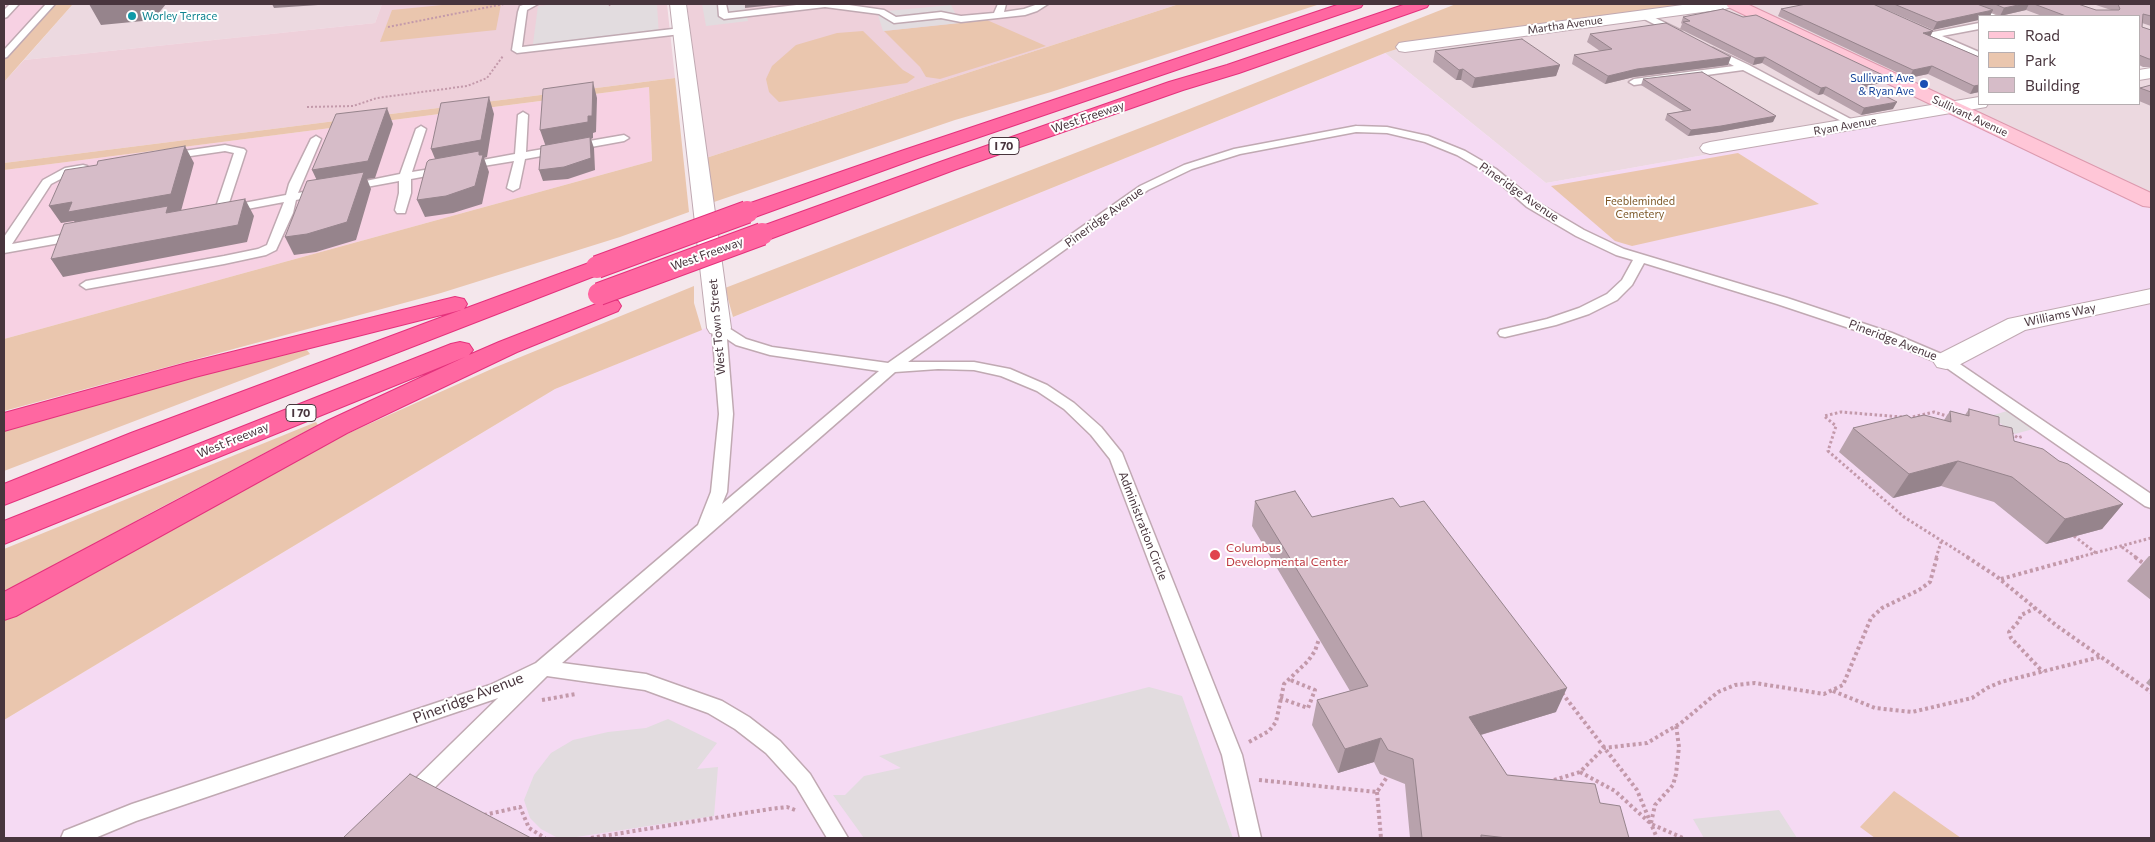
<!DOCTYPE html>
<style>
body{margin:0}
#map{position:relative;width:2155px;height:842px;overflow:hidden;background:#f4e7ec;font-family:Commissioner,sans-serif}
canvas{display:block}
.frame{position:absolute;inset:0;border:5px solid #48353d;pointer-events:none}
.legend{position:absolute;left:1978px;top:15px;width:162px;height:90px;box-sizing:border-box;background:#fff;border:1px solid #b6aeb1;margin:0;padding:6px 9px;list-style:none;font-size:15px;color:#48353d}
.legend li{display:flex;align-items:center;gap:10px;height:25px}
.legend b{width:25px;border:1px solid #b6aeb1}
</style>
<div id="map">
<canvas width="2155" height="842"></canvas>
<div class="frame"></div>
<ul class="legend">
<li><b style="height:6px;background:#ffc6d7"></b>Road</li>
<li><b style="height:14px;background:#eac6ae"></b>Park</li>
<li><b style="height:14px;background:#d6bcc8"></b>Building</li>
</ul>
</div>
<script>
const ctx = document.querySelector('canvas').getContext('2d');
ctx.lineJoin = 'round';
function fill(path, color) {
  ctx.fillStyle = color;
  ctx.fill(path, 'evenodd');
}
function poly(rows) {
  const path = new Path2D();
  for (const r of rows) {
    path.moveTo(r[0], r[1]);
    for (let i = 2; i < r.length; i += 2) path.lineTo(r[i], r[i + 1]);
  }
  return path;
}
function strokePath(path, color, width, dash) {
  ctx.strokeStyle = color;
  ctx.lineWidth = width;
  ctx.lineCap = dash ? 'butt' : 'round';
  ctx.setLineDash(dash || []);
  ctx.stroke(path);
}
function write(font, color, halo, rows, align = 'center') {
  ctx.font = font + ' Commissioner,sans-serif';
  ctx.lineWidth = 4;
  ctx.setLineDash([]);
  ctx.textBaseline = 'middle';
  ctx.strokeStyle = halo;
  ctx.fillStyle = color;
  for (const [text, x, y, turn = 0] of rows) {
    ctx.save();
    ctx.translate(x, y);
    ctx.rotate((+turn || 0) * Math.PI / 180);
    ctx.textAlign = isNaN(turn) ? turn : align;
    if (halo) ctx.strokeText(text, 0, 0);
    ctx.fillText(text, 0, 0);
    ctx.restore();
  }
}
fill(poly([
 [73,4,382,4,375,23,24,60],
 [1697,4,2151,4,2151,39,2139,34,2139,16,1979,16,1979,104,2139,104,2139,71,2151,69,2151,209,1948,112,1546,183,1385,53,1421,41]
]), '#ecd9e0');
fill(poly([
 [4,4,56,4,4,60],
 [649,87,652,161,4,339,4,170]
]), '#f7d1e3');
fill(poly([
 [382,4,667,4,675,78,4,163,4,82,24,60,375,23],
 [687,4,1179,4,706,158]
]), '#eed0da');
fill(poly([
 [1385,53,1546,183,1948,112,2151,209,2151,838,4,838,4,720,555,389]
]), '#f5daf3');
fill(poly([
 [56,4,73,4,4,82,4,60],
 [452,4,501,4,496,30,380,42,392,10],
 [1179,4,1320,4,1051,92,955,120,714,202,706,158],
 [1456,4,1697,4,1421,41,1385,53,733,317,725,288,1179,113],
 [987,20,1046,46,940,79,926,77,920,67,884,31],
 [863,31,903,70,915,77,907,83,779,102,769,92,766,79,772,66,796,45,837,33],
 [675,78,689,212,620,237,441,293,4,411,4,339,652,161,649,87,20,168,4,170,4,163],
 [1738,153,1819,204,1632,246,1615,241,1551,186],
 [694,286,694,303,702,330,555,389,4,720,4,618,101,564,340,437,496,367],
 [303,345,310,354,4,471,4,431],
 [316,422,318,425,154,511,4,594,4,549],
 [1894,791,1961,838,1875,838,1860,827]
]), '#eac6ae');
fill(poly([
 [555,4,657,4,659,37,532,51,538,6],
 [702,4,744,4,748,21,706,26],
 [951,5,960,23,883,31,877,12],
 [2007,411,2033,429,2015,434,1990,416],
 [1149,687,1182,696,1233,838,864,838,833,795,845,795,864,776,901,768,879,756],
 [668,719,717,743,697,769,718,767,714,816,570,838,556,837,541,829,530,818,524,800,534,775,551,753,573,740,608,732,646,728],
 [1779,810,1797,838,1704,838,1693,819]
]), '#e2dcdf');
const lane = poly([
 [10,4,19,4,7,17,4,18,4,10,10,4],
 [46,4,55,4,7,57,4,58,4,50,46,4],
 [526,4,538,4,527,10,522,47,681,28,686,31,681,34,517,53,512,50,518,12,520,6,526,4],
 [718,4,726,4,728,13,805,4,842,4,884,10,896,17,941,12,961,16,994,13,998,4,1006,4,1004,12,1024,9,1038,4,1048,4,1037,11,1025,15,961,22,941,18,894,23,879,14,825,7,724,19,719,16,718,4],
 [1959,4,1970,4,1998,16,1986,16,1959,4],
 [1643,12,1680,30,1682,32,1677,35,1674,34,1640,17,1638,15,1643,12],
 [1912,23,1933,32,1979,23,1979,29,1942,36,1979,52,1979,59,1909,28,1909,24,1912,23],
 [1713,48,1749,65,1860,124,1859,126,1851,126,1743,70,1634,85,1629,82,1634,79,1734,66,1710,53,1710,49,1713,48],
 [523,112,528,115,526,152,624,135,629,138,624,141,525,159,519,188,513,191,507,188,514,161,465,169,461,168,459,166,461,164,515,154,518,115,523,112],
 [421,126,426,129,412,172,443,167,449,170,443,173,411,179,411,193,405,213,397,213,395,210,399,193,399,181,350,190,346,189,344,187,346,185,400,174,416,129,421,126],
 [1356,126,1387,127,1428,136,1465,151,1496,169,1535,201,1584,230,1624,249,1787,298,1892,333,1951,358,2151,494,2151,508,2145,506,1941,364,1882,339,1777,304,1644,263,1632,285,1617,300,1589,314,1556,325,1505,337,1500,336,1498,333,1500,330,1547,319,1579,308,1607,294,1622,280,1633,260,1616,255,1576,236,1527,207,1488,173,1457,155,1425,142,1387,133,1356,132,1240,154,1192,169,1148,190,908,362,974,362,1010,369,1047,385,1074,403,1101,427,1122,453,1242,755,1261,838,1240,838,1222,755,1110,459,1091,435,1064,409,1037,391,1001,376,974,370,938,369,895,372,562,663,646,674,722,701,749,717,780,741,810,774,848,838,827,838,796,786,766,753,735,729,708,713,645,690,547,676,419,803,412,805,405,803,402,796,405,789,498,698,136,821,95,838,61,838,64,831,132,804,490,685,536,663,698,525,711,492,719,414,712,328,714,325,724,325,746,339,772,347,888,363,1140,186,1184,165,1234,149,1356,126],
 [727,339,736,345,770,355,879,371,722,504,727,492,733,414,727,339],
 [316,136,321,139,298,193,320,189,326,192,324,194,296,200,293,213,276,250,266,255,224,264,86,289,80,285,86,281,224,256,258,249,267,245,284,202,221,214,215,210,234,153,225,151,170,159,164,156,170,153,225,145,244,149,246,151,228,206,286,195,289,184,311,139,316,136],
 [83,165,87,166,89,168,87,170,72,173,51,184,12,244,78,232,82,233,84,236,82,239,4,253,4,237,43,180,65,168,83,165]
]);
const street = poly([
 [670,4,686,4,731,328,728,333,719,335,710,333,707,328,670,4],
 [1690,4,1733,4,1731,7,1725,9,1405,52,1399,51,1396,47,1399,43,1405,42,1690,4],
 [2151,68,2151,78,2139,80,2139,70,2151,68],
 [1979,97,1979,104,1988,104,1986,107,1710,154,1703,152,1700,148,1703,144,1710,142,1979,97],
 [2151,289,2151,303,2025,330,1955,367,1946,369,1937,367,1933,361,1937,355,2008,319,2151,289]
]);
const secondary = poly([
 [1726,4,1747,4,2151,193,2151,207,2143,206,1728,7,1726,4]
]);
const highway = poly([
 [1340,4,1363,4,1361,7,915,159,755,217,747,219,739,217,736,212,739,207,901,151,1340,4],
 [1406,4,1429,4,1427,7,1239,73,1183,90,954,170,770,239,762,241,754,239,751,234,754,229,940,162,1169,82,1227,65,1406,4],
 [597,260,605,262,609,267,605,272,4,505,4,484,131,433,461,310,195,377,4,431,4,413,187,363,455,297,464,299,467,304,464,309,597,260],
 [609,299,618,301,621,306,618,311,517,352,347,433,16,616,4,620,4,592,327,421,465,357,4,544,4,521,451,344,460,342,469,344,473,350,469,355,499,342,609,299]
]);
strokePath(lane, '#c0a9b2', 3);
strokePath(street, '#c0a9b2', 2);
strokePath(secondary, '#dc99ad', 2);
strokePath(highway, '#e4317c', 2);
strokePath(poly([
 [609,4,611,7],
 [388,27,504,4],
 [307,107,353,106,377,98,467,86,487,78,503,56]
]), '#c399aa', 2, [2, 2]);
strokePath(poly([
 [1902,417,1841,412,1824,416,1836,426,1828,451,1904,517,1969,558],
 [1908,418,1934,412,1950,417],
 [2011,433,2018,438,2023,436],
 [2074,536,2096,553],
 [2122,547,2137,558],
 [1936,558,1941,542],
 [2076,558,2151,538]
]), '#c399aa', 3, [2.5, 2.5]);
strokePath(poly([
 [1967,557,1996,576,2057,626,2151,692],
 [2135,557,2151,569],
 [2001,579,2081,557],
 [2036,608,2021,615,2019,621,2009,632,2011,638,2043,672],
 [1833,691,1875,708,1912,712,1972,698,1987,688,2001,682,2100,657],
 [1562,693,1637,790,1657,838],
 [1280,698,1308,708,1315,690,1288,679],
 [542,700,576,694],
 [1249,742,1269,731,1276,722,1284,684,1308,661,1315,651,1319,639],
 [1580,772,1615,791,1651,824,1683,838],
 [1259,780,1377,792,1387,777],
 [1554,780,1580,772,1604,748,1647,743,1681,723,1718,692,1735,685,1755,683,1824,694,1843,685,1871,618,1882,608,1919,590,1930,582,1937,557],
 [1377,792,1381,838],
 [484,815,520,807,529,828,545,838],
 [1651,823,1655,805,1673,785,1676,774,1679,747,1676,725],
 [591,838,770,809,787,807,795,810]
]), '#c399aa', 4, [3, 3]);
fill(lane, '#fff');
fill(street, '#fff');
fill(secondary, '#ffc6d7');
fill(highway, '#ff67a1');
const highwayBridge = poly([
 [597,267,747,212],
 [599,294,762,234]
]);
strokePath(highwayBridge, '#e4317c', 24, []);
strokePath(highwayBridge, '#ff67a1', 22);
fill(poly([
 [1806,4,2078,4,2096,10,2111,10,2093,4,2151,4,2151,26,2142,23,2142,27,2151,30,2151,67,2143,67,2139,65,2139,16,2042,16,2026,10,2000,16,1992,12,1990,16,1979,16,1933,30,1885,9,1931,36,1979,57,1979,92,1970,94,1928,74,1909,78,1778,16,1781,9],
 [1683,17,1882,83,1865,86,1893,109,1861,115,1823,94,1818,95,1762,63,1753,65,1680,29,1682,24,1681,23],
 [1590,34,1728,65,1634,77,1605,84,1572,64,1574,55,1600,51,1587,42],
 [1435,51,1560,65,1556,76,1472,88,1461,80,1456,80,1433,62],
 [1643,79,1773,122,1719,132,1688,136,1665,120,1667,114,1683,111,1641,85],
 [2151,85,2151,106,2139,101,2139,90,2140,88],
 [1969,409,1999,425,2014,441,2059,461,2123,504,2102,529,2046,544,1994,502,1941,486,1893,498,1839,452,1853,428,1944,420,1950,411,1965,415],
 [1255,501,1312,517,1556,712,1481,735,1507,775,1600,803,1629,838,1410,838,1405,784,1380,774,1374,762,1338,773,1312,725,1317,700,1350,691,1252,526],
 [2149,556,2151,556,2151,600,2127,581],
 [2151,677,2151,687,2146,683]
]), '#b8a2ac');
fill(poly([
 [89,4,166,4,153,20,101,25],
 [272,4,320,4,318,5,274,8],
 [745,4,783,4,745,8],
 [2023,4,2029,4,2026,10,2000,16,2004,8],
 [1993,10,1990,16,1979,16,1979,20,1933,30,1937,22],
 [1933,31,1929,39,1923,33],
 [1731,57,1728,65,1634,77,1605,84,1608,76,1637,69],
 [1765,57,1762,63,1753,65,1755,58],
 [1560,65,1556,76,1472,88,1475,78],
 [1932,66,1928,74,1909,78,1913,70],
 [1463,69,1461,80,1456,80,1459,70],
 [1885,76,1882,83,1853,88,1856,81],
 [593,82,597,98,596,132,593,133,593,138,591,139,594,148,595,170,568,179,543,181,539,170,546,147,540,130,588,116],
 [1979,85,1979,92,1970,94,1974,86],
 [1826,87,1823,94,1818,95,1821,88],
 [489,97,494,114,487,157,484,158,489,172,482,204,453,213,425,217,417,200,438,166,431,149],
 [1897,102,1893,109,1861,115,1864,108],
 [387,108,393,124,375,178,367,179,371,189,356,240,316,252,294,255,285,237,320,187,312,170],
 [1776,116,1773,122,1719,132,1688,136,1691,130],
 [185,146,194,163,181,211,80,230,74,221,61,223,49,206],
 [245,199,254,216,247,242,63,277,51,259],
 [1958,461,1941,486,1893,498,1909,474],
 [2123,504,2102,529,2046,544,2065,519],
 [1567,688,1556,712,1460,741,1469,717],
 [1381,738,1374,762,1338,773,1345,749]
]), '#96848c');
const building = poly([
 [1806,4,1873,4,1933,31,1923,33,1979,57,1979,85,1974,86,1932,66,1913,70,1781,9,1806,4],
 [1894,4,1977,4,1993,10,1937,22,1894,4],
 [1995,4,2023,4,2004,8,1995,4],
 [2034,4,2078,4,2096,10,2119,10,2120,9,2118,4,2151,4,2151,16,2143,14,2142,27,2151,30,2151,59,2149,59,2139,55,2139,16,2066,16,2034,4],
 [1723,9,1743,17,1756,15,1885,76,1856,81,1897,102,1864,108,1826,87,1821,88,1765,57,1755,58,1683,22,1690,21,1683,17,1723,9],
 [1666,23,1731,57,1637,69,1608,76,1574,55,1612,49,1590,34,1666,23],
 [1522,39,1560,65,1475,78,1463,69,1459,70,1435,51,1522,39],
 [1702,72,1776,116,1721,126,1691,130,1667,114,1691,110,1643,79,1702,72],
 [593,82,592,116,588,116,588,122,540,130,543,89,593,82],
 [2151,85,2151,92,2140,88,2151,85],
 [489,97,481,140,431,149,441,103,489,97],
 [387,108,368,161,312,170,336,114,387,108],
 [590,137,591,158,564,167,539,170,541,146,590,137],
 [185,146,171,194,68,212,72,202,49,206,65,170,97,165,98,161,185,146],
 [479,151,479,155,483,155,475,186,446,196,417,200,427,162,429,160,479,151],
 [364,172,347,222,307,234,285,237,307,181,364,172],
 [245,199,238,225,51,259,64,224,168,206,166,213,245,199],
 [1969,409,1999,417,1999,425,2012,428,2014,441,2043,449,2059,461,2068,464,2123,504,2065,519,2012,477,1958,461,1909,474,1853,428,1907,415,1911,418,1924,415,1951,422,1950,411,1969,416,1969,409],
 [1295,491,1312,517,1393,498,1400,507,1424,501,1567,688,1469,717,1507,775,1595,784,1600,803,1620,806,1629,838,1507,838,1481,835,1481,838,1422,838,1413,759,1388,750,1381,738,1345,749,1317,700,1368,686,1255,501,1295,491],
 [410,774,531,838,343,838,410,774]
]);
fill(building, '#d6bcc8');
strokePath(building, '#96848c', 1);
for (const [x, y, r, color] of [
 [132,16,5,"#0f9aa8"],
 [1924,84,5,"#1a4fb4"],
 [1215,555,6,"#e0444e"]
]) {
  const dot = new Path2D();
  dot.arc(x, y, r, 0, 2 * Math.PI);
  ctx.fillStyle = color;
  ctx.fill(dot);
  strokePath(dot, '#fff', 2);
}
write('11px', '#0d838f', '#fff', [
 ["Worley Terrace",142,16]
], 'left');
write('11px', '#48353d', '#fff', [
 ["Martha Avenue",1565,25,-8],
 ["Sullivant Avenue",1970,116,25],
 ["Ryan Avenue",1845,126,-10]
]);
write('11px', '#164399', '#fff', [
 ["Sullivant Ave",1914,78],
 ["& Ryan Ave",1914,91]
], 'right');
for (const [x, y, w] of [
 [1004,146,30],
 [301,413,30]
]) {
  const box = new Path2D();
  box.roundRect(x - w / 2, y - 8.5, w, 17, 4);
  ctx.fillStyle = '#fff';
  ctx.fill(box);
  strokePath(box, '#48353d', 1);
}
write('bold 11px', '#48353d', null, [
 ["I 70",1004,146],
 ["I 70",301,413]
]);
write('11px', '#7c5726', '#fff', [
 ["Feebleminded",1640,201],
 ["Cemetery",1640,214]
]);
write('12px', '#48353d', '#fff', [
 ["West Freeway",1088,117,-19],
 ["Pineridge Avenue",1519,192,35],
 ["Pineridge Avenue",1104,217,-36],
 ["West Freeway",707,254,-20],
 ["Williams Way",2060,315,-12],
 ["West Town Street",717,327,-95],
 ["Pineridge Avenue",1893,340,21],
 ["West Freeway",233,440,-22],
 ["Administration Circle",1143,526,69]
]);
write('12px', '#be3a42', '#fff', [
 ["Columbus",1226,548],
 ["Developmental Center",1226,562]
], 'left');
write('15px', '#48353d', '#fff', [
 ["Pineridge Avenue",468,698,-21]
]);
</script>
